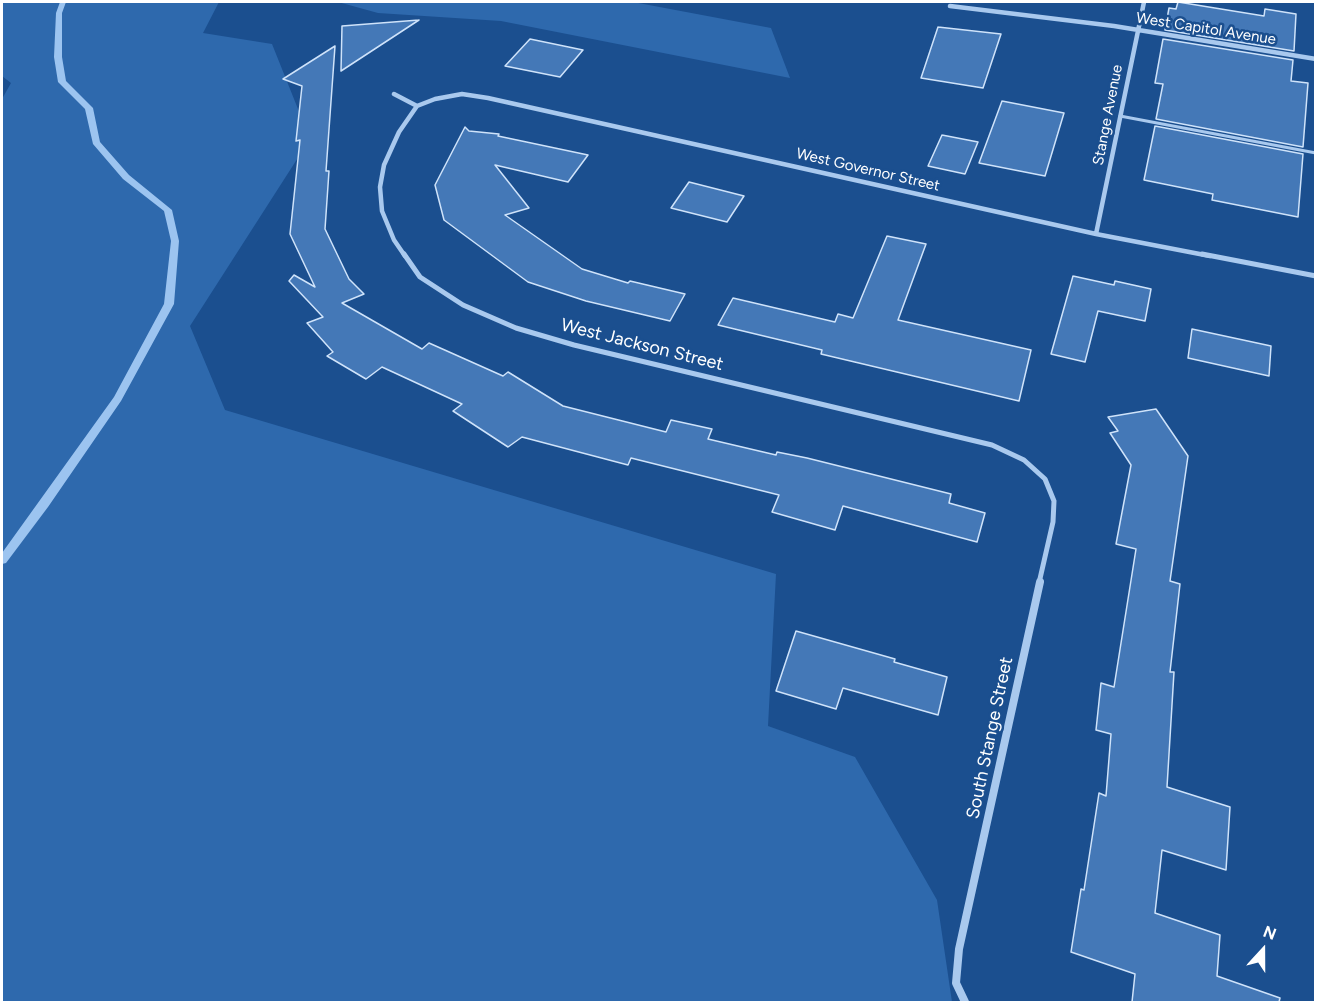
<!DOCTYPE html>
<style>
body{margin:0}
#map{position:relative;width:1317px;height:1004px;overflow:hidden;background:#1b4f8f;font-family:Figtree,sans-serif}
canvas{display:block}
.frame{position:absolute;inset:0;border:3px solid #fff;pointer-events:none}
.north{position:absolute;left:1233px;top:920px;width:60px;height:60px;-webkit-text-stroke:4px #1b4f8f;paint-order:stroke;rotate:21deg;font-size:16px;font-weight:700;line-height:24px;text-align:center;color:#fff}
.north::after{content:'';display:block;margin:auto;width:21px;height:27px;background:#fff;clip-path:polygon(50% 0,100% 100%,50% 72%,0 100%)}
</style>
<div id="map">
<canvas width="1317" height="1004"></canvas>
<div class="frame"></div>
<div class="north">N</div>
</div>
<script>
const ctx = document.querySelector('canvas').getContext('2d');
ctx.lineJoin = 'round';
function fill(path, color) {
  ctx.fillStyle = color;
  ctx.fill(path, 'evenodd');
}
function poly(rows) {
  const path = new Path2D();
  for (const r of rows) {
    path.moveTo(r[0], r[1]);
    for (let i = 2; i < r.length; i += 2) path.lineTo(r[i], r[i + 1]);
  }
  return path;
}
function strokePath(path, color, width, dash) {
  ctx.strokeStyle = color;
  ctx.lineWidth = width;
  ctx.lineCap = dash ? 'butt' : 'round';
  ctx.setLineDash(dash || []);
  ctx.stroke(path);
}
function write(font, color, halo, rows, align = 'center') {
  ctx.font = font + ' Figtree,sans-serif';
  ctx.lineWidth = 5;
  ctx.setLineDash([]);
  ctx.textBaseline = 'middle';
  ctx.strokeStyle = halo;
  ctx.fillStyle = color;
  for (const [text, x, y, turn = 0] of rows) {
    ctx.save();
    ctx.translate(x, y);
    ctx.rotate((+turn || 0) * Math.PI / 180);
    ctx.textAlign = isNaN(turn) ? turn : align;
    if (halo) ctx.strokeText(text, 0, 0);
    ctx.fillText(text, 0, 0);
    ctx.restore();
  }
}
fill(poly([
 [2,2,219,2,203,33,272,44,310,139,190,326,225,410,776,574,768,726,855,757,937,900,952,1002,2,1002,2,99,11,83,2,76],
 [338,2,633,2,771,28,790,78,501,21,378,13]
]), '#2e69ad');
fill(poly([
 [60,2,66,2,62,13,62,57,66,81,93,108,100,142,129,175,172,210,179,241,174,304,121,401,48,507,6,563,2,564,2,553,114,397,164,304,171,241,164,211,123,179,93,144,85,109,58,82,54,57,56,13,60,2]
]), '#9cc4f0');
const building = poly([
 [1178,2,1264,16,1265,9,1296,14,1294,51,1165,30,1169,8,1176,9,1178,2],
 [419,20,341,71,342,26,419,20],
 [938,27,1001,34,983,88,921,78,938,27],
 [530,39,583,50,560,77,505,66,530,39],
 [1163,39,1293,60,1291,81,1308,83,1303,147,1156,119,1163,84,1155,83,1163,39],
 [335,46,326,171,329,171,325,229,349,279,364,294,342,303,422,349,429,343,503,376,508,372,563,406,666,432,671,420,712,429,708,439,776,455,777,452,807,458,951,494,949,503,985,513,977,542,843,506,835,530,772,512,779,495,631,458,628,465,522,437,508,447,453,411,462,404,382,367,366,379,327,356,333,352,307,323,323,317,289,281,294,275,315,287,290,234,300,140,296,141,302,86,283,79,335,46],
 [1002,101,1064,113,1045,176,979,163,1002,101],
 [1155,126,1303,154,1298,217,1212,200,1213,194,1144,180,1155,126],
 [465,127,469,131,499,134,498,136,588,155,568,182,495,165,529,208,505,215,582,269,628,283,630,281,685,294,670,321,586,301,528,282,444,220,435,185,465,127],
 [942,135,978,142,965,174,928,166,942,135],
 [689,182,744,196,727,222,671,208,689,182],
 [887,236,926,244,898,320,1031,350,1019,401,821,354,822,350,718,325,733,298,835,322,838,314,853,318,887,236],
 [1073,276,1114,285,1115,281,1151,289,1145,321,1098,311,1085,362,1051,354,1073,276],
 [1192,329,1271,346,1269,376,1188,358,1192,329],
 [1156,409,1188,456,1170,581,1180,584,1170,672,1174,672,1167,787,1230,807,1226,870,1162,850,1155,913,1220,935,1217,976,1280,998,1279,1002,1132,1002,1135,974,1071,952,1081,889,1084,890,1099,793,1106,796,1111,734,1096,730,1101,683,1114,687,1136,549,1116,544,1131,465,1110,433,1118,431,1108,417,1156,409],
 [796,631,895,659,894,662,947,677,938,715,843,688,836,709,776,691,796,631]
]);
fill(building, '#4478b7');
strokePath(building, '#cfe3fa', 1.5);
strokePath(poly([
 [1120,116,1316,153]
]), '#a9c9ee', 3);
strokePath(poly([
 [950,6,1114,26,1316,59],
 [394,94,417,106],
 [417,106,435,99,462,94,488,98,1096,234,1210,256],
 [1096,234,1144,2],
 [405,256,394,240,382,211,380,187,384,165,399,132,417,106]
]), '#a9c9ee', 4.5);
strokePath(poly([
 [404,254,420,277,463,305,516,328,574,345,992,445,1024,460,1045,479,1054,501,1053,522,1039,583],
 [1202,254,1316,276]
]), '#a9c9ee', 5);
strokePath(poly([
 [965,1002,956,983,959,949,1040,582]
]), '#a9c9ee', 8);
write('15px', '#fff', '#1b4f8f', [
 ["West Capitol Avenue",1206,29,9],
 ["Stange Avenue",1108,115,-79],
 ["West Governor Street",868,170,13]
]);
write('18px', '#fff', '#1b4f8f', [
 ["West Jackson Street",642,345,14],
 ["South Stange Street",990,738,-78]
]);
</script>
